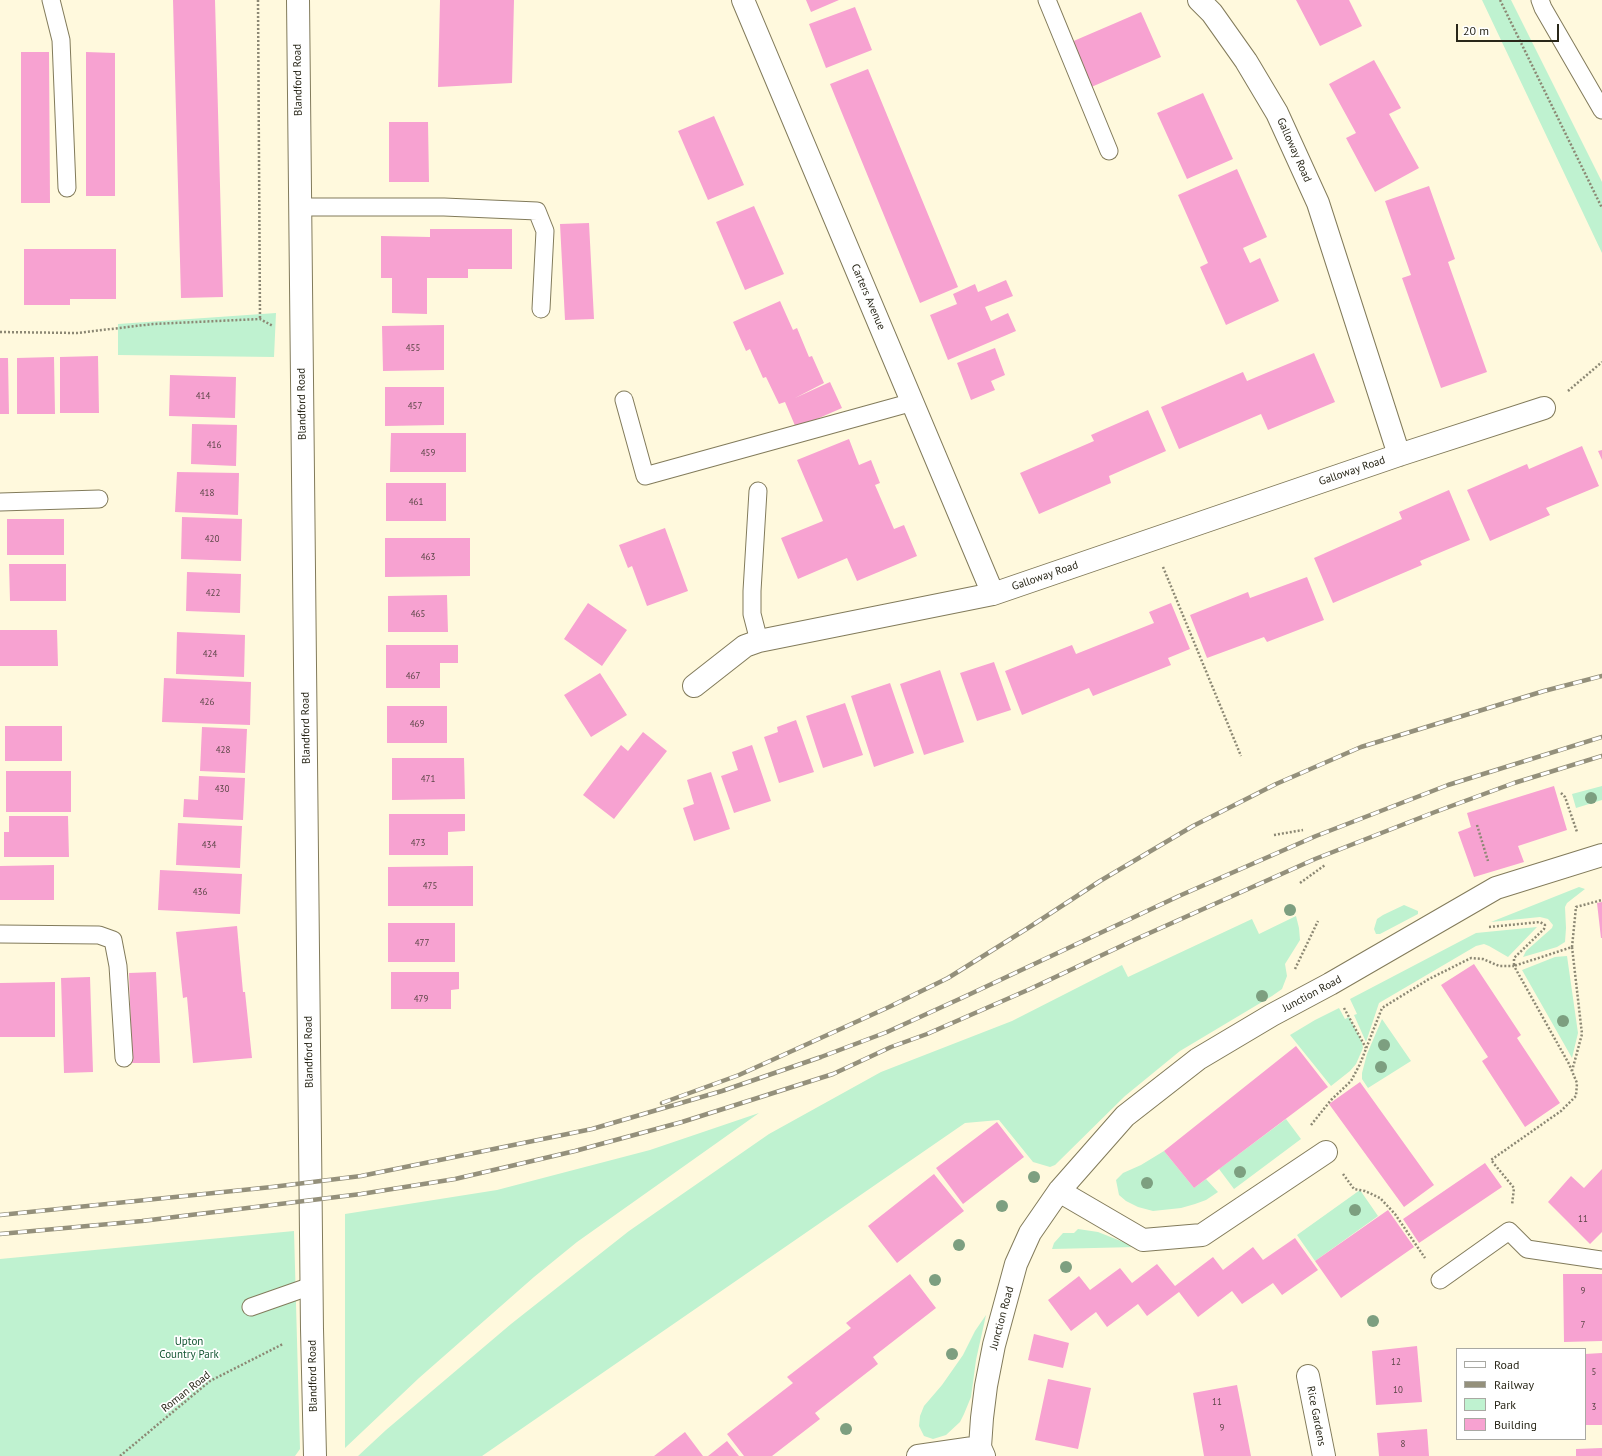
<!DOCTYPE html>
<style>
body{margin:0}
#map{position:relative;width:1602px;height:1456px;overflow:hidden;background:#fff9dd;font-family:"PT Sans",sans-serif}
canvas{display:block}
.legend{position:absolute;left:1456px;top:1348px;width:130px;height:92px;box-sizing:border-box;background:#fff;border:1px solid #a9a9a3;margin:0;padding:5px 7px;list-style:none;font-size:12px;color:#292719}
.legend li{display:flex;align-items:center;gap:8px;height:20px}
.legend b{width:20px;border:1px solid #a9a9a3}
.scale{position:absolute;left:1456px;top:24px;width:103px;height:18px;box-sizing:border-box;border:2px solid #292719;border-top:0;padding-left:5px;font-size:12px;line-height:14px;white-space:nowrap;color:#292719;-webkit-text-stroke:3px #fff;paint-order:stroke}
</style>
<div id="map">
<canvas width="1602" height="1456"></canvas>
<ul class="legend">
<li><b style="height:5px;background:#fff"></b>Road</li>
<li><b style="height:5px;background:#94907b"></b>Railway</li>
<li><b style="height:11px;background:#bff2d0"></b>Park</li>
<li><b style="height:11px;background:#f7a2d1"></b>Building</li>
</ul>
<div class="scale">20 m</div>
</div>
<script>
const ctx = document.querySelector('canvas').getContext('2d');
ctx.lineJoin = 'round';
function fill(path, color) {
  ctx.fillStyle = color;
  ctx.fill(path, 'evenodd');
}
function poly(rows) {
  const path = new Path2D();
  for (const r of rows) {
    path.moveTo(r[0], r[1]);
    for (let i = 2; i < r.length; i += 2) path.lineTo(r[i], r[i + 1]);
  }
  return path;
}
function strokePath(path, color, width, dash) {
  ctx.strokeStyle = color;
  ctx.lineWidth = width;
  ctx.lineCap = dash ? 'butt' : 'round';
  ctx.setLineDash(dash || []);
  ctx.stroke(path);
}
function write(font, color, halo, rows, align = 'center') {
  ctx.font = font + ' "PT Sans",sans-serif';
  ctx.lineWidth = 3.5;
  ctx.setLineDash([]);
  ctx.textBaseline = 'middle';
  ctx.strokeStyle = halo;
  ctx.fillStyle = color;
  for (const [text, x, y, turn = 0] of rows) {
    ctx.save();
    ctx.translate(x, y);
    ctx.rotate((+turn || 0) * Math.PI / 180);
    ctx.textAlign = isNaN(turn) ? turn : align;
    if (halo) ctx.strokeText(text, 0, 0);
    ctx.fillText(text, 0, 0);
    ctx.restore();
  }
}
fill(poly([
 [1482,0,1511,0,1602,182,1602,253],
 [276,313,274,357,118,355,118,324],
 [1602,786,1602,800,1576,808,1572,794],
 [1579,887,1585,889,1567,903,1565,907,1566,928,1565,942,1557,947,1523,957,1526,951,1552,928,1553,925,1548,919,1540,917,1491,922],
 [1404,905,1418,911,1418,914,1380,934,1376,934,1374,929,1377,919,1383,915],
 [1296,916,1299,928,1300,940,1285,964,1287,976,1282,989,1272,996,1180,1051,1125,1096,1055,1165,1050,1167,1033,1162,999,1120,965,1123,482,1456,358,1456,386,1430,511,1324,629,1231,769,1134,881,1072,1012,1021,1122,965,1128,977,1252,919,1259,934],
 [1537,927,1508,957,1489,946,1484,944,1476,946,1379,1003,1366,1042,1354,1015,1357,1014,1350,999,1476,933],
 [1567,956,1578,1033,1572,1058,1522,970,1555,957],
 [1339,1008,1345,1019,1349,1017,1362,1042,1363,1048,1356,1064,1350,1071,1331,1086,1290,1035,1315,1020],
 [1382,1019,1411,1061,1368,1088,1362,1079,1362,1073,1367,1054],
 [759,1113,577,1242,534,1277,419,1378,345,1448,345,1214,497,1190,650,1150],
 [1286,1119,1301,1139,1234,1189,1219,1169],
 [1164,1151,1194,1188,1206,1179,1218,1192,1206,1200,1195,1204,1181,1208,1153,1211,1138,1207,1126,1201,1119,1195,1116,1180,1123,1173,1141,1165],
 [1360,1190,1378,1216,1315,1261,1297,1235],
 [1078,1229,1098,1232,1136,1247,1052,1249,1054,1243,1063,1233,1074,1233],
 [294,1231,300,1449,295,1456,0,1456,0,1259],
 [986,1315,976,1360,971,1397,964,1414,960,1422,946,1435,933,1439,924,1436,919,1426,920,1416,924,1406,942,1385,963,1355,975,1331]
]), '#bff2d0');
fill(poly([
 [173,0,215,0,223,297,181,298],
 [440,0,514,0,512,83,438,87],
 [806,0,839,0,811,12],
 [1296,0,1349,0,1362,26,1320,46],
 [855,7,872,50,826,68,809,24],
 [1141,12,1161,57,1089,88,1069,43],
 [21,52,49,52,50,203,21,203],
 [86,52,115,53,115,196,86,196],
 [1374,60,1401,108,1389,114,1419,168,1375,192,1346,138,1356,133,1329,84],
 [868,69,958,287,920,303,830,84],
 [1203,93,1233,159,1187,179,1157,113],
 [714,116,744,185,708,200,678,131],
 [389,122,428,122,429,182,389,182],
 [1237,169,1267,237,1243,248,1250,263,1260,258,1279,301,1226,325,1200,267,1208,263,1178,195],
 [1429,186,1455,259,1448,262,1487,372,1441,388,1402,278,1411,275,1385,201],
 [754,206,784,274,745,290,716,222],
 [589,223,594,319,565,320,560,224],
 [430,229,512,229,512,269,468,269,468,278,427,278,427,314,392,313,392,278,381,278,381,236,430,237],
 [24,249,116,249,116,299,70,299,70,305,24,305],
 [1006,280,1013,296,985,307,991,321,1008,313,1016,331,948,360,930,315,957,304,953,294,975,284,978,292],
 [780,301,793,330,797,328,809,357,812,356,824,383,795,398,830,382,842,408,796,428,785,402,779,404,766,377,763,378,750,349,746,351,733,322],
 [444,325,444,370,383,371,382,326],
 [995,348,1005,375,991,381,995,390,971,400,957,363],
 [1314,353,1335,402,1268,430,1261,414,1179,449,1161,407,1243,372,1247,381],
 [98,356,99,413,60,413,60,357],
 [54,357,55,414,17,414,17,358],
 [0,358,8,358,9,414,0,414],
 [170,375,236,377,235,418,169,416],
 [385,387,444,387,444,425,385,426],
 [1148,410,1166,451,1109,476,1111,483,1039,514,1020,473,1094,441,1091,435],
 [192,424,237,425,236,466,191,464],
 [391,433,466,433,466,472,390,472],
 [849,439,859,465,871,460,880,483,875,485,894,529,904,525,917,556,857,581,847,558,798,579,781,538,823,521,797,460],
 [1582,446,1599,486,1546,508,1550,515,1490,541,1467,490,1527,464,1529,469],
 [1602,450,1602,460,1598,451],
 [177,472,239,473,238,515,175,512],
 [386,483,446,483,446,521,386,521],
 [1449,490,1470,540,1420,561,1422,565,1333,603,1314,558,1402,519,1399,512],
 [182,517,242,519,241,561,181,559],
 [7,519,64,519,64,555,7,555],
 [665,528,688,591,647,606,632,566,628,568,619,545],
 [385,538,470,538,470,576,385,577],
 [9,564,66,564,66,601,10,601],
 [187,572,241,574,240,613,186,611],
 [1307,577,1324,620,1267,642,1264,637,1207,658,1190,615,1248,592,1250,598],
 [447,595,448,632,388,632,388,596],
 [588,603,627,630,602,666,564,639],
 [1171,603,1190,649,1168,658,1171,665,1093,696,1089,688,1022,715,1005,671,1072,645,1076,654,1154,623,1149,612],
 [0,630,57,630,58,666,0,666],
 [177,632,245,635,244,677,176,674],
 [386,645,458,645,458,663,440,663,440,688,386,688],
 [994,662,1011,710,977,721,960,673],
 [940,670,964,742,924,755,900,684],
 [600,673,627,715,591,737,564,695],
 [164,678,251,682,250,725,162,722],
 [890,683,914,753,874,767,851,696],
 [845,703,863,755,823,768,806,716],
 [387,706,447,706,447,743,387,743],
 [796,720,814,772,779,783,764,737,778,732,777,727],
 [5,726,62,726,62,761,5,761],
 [202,727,247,729,245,773,200,771],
 [643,732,667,751,614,819,583,795,621,745,628,751],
 [752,745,771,801,734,813,721,776,738,770,732,752],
 [392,758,464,758,465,799,392,800],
 [6,771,71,771,71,812,6,812],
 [711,772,730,829,694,841,683,808,694,804,687,780],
 [199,776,245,778,243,820,183,817,184,799,198,800],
 [1554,786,1567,830,1518,846,1524,862,1474,877,1458,832,1471,827,1467,813],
 [389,814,465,814,465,831,448,832,448,855,389,855],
 [9,816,68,816,69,857,4,857,4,832,9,832],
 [178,823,242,826,240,868,176,865],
 [54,865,54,900,0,900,0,866],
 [473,866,473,906,388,906,388,867],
 [160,870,242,874,240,914,158,910],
 [1602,902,1602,938,1601,938,1597,903],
 [388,923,455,923,455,962,388,962],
 [237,926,243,992,245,992,252,1058,193,1063,187,997,183,998,176,932],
 [1474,964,1521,1035,1517,1038,1560,1103,1525,1127,1482,1061,1488,1057,1441,985],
 [156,972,160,1063,132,1063,129,973],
 [391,972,459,972,459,989,451,990,451,1009,391,1009],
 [90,977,93,1072,64,1073,61,978],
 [55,982,55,1037,0,1037,0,983],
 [1296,1046,1328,1087,1194,1188,1164,1151],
 [1360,1082,1434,1185,1404,1207,1329,1104],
 [997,1122,1024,1157,963,1204,936,1168],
 [1485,1163,1502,1187,1419,1243,1403,1219],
 [1602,1169,1602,1232,1590,1244,1548,1202,1571,1176,1584,1188],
 [934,1174,964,1211,897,1263,868,1226],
 [1388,1210,1414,1247,1341,1298,1315,1261],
 [1295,1238,1318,1270,1282,1295,1273,1283,1242,1304,1232,1291,1198,1317,1179,1292,1147,1316,1138,1304,1107,1327,1096,1312,1071,1331,1048,1300,1079,1276,1090,1290,1120,1268,1132,1283,1157,1264,1175,1286,1213,1257,1223,1270,1253,1247,1263,1260],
 [910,1274,936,1308,873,1357,878,1364,815,1413,820,1419,772,1456,744,1456,727,1434,793,1383,787,1377,851,1328,846,1323],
 [1563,1274,1602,1274,1602,1341,1564,1342],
 [1034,1334,1069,1343,1063,1368,1028,1360],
 [1417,1346,1422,1402,1376,1405,1372,1351],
 [1602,1353,1602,1425,1585,1425,1585,1354],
 [1048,1379,1091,1388,1078,1449,1035,1440],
 [1237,1385,1251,1456,1204,1456,1193,1393],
 [1427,1429,1429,1456,1379,1456,1377,1433],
 [685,1432,703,1456,654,1456],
 [727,1441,739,1456,708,1456],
 [1602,1448,1602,1456,1576,1456,1576,1449]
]), '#f7a2d1');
const service = poly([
 [51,0,61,40,67,188],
 [1047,0,1109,151],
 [1540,0,1543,8,1602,110],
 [300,207,444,207,537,211,545,231,541,309],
 [624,400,645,476,913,402],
 [758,491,752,591,752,614,759,641],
 [0,502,99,499],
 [0,934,99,935,113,940,118,966,124,1058],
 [1440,1280,1509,1231,1527,1249,1602,1260],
 [251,1307,311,1286]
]);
const minor = poly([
 [743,0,993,594],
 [1199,0,1212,13,1246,61,1277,113,1318,203,1399,455],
 [694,686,745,646,759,641,993,594,1399,455,1544,408],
 [1059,1191,1143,1240,1202,1235,1326,1152],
 [1308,1376,1324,1456],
 [918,1456,980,1447],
 [984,1456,980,1447,982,1418,986,1386,994,1345,1016,1264,1030,1233,1059,1191,1125,1116,1198,1059,1272,1015,1330,984,1496,888,1602,855]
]);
const secondary = poly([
 [298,0,312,1329,315,1456]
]);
strokePath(service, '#827b5b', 19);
strokePath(minor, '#827b5b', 24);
strokePath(secondary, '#827b5b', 24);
strokePath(poly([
 [258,0,260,319],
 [1500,0,1602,208],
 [0,332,77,333,153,324,260,319,273,326],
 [1568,391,1602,362],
 [1163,567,1241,756],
 [1561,793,1565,797,1577,832],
 [1477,825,1488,861],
 [1274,835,1303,830],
 [1300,883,1325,865],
 [1489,927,1540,922,1545,925,1544,929,1514,958,1514,966,1572,947,1582,1034,1572,1071],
 [1572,947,1576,907,1602,900],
 [1295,969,1318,921],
 [1344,1008,1366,1048],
 [1311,1125,1331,1100,1351,1081,1360,1064,1382,1008,1429,979,1471,958,1483,959,1499,966,1514,966,1569,1064,1577,1083,1576,1096,1561,1111,1491,1160,1514,1188,1512,1205],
 [1343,1174,1354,1189,1365,1191,1380,1198,1395,1214,1425,1258],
 [120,1456,210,1381,283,1344]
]), '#8c8874', 2.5, [2, 2]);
strokePath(service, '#fff', 17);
strokePath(minor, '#fff', 22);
strokePath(secondary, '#fff', 22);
const rail = poly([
 [662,1103,739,1075,889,1007,948,978,1028,928,1100,881,1193,826,1276,784,1361,747,1544,691,1602,676],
 [0,1215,272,1187,361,1176,592,1129,722,1091,821,1057,887,1032,966,996,1179,896,1316,836,1448,785,1602,737],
 [0,1234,142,1221,361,1194,455,1179,575,1151,682,1122,833,1074,891,1047,927,1034,1030,989,1134,940,1315,859,1435,812,1514,783,1602,756]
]);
strokePath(rail, '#94907b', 4.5);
strokePath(rail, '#fff', 3, [9]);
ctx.fillStyle = '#7d9f80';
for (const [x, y] of [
 [1591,798],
 [1290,910],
 [1262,996],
 [1563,1021],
 [1384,1045],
 [1381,1067],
 [1240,1172],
 [1034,1177],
 [1147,1183],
 [1002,1206],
 [1355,1210],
 [959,1245],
 [1066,1267],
 [935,1280],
 [1373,1321],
 [952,1354],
 [846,1429]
]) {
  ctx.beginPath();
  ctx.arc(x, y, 6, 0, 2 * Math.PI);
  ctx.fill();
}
write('9px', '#5c4647', null, [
 ["455",413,348],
 ["414",203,396],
 ["457",415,406],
 ["416",214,445],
 ["459",428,453],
 ["418",207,493],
 ["461",416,502],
 ["420",212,539],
 ["463",428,557],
 ["422",213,593],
 ["465",418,614],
 ["424",210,654],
 ["467",413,676],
 ["426",207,702],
 ["469",417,724],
 ["428",223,750],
 ["471",428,779],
 ["430",222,789],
 ["473",418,843],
 ["434",209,845],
 ["475",430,886],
 ["436",200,892],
 ["477",422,943],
 ["479",421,999],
 ["11",1583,1219],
 ["9",1583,1291],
 ["7",1583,1325],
 ["12",1396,1362],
 ["5",1594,1372],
 ["10",1398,1390],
 ["11",1217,1402],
 ["3",1594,1407],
 ["9",1222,1428],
 ["8",1403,1444]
]);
write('11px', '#292719', '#fff', [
 ["Blandford Road",298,80,-91],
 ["Galloway Road",1294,150,66],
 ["Carters Avenue",868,297,67],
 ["Blandford Road",302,404,-91],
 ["Galloway Road",1352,471,-19],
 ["Galloway Road",1045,576,-19],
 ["Blandford Road",306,728,-91],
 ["Junction Road",1312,994,-28],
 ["Blandford Road",309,1052,-91],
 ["Junction Road",1002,1318,-75],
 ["Blandford Road",313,1376,-91],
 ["Roman Road",186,1392,-38],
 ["Rice Gardens",1316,1416,79]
]);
write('11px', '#135633', '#fff', [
 ["Upton",189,1342],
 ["Country Park",189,1355]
]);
</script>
